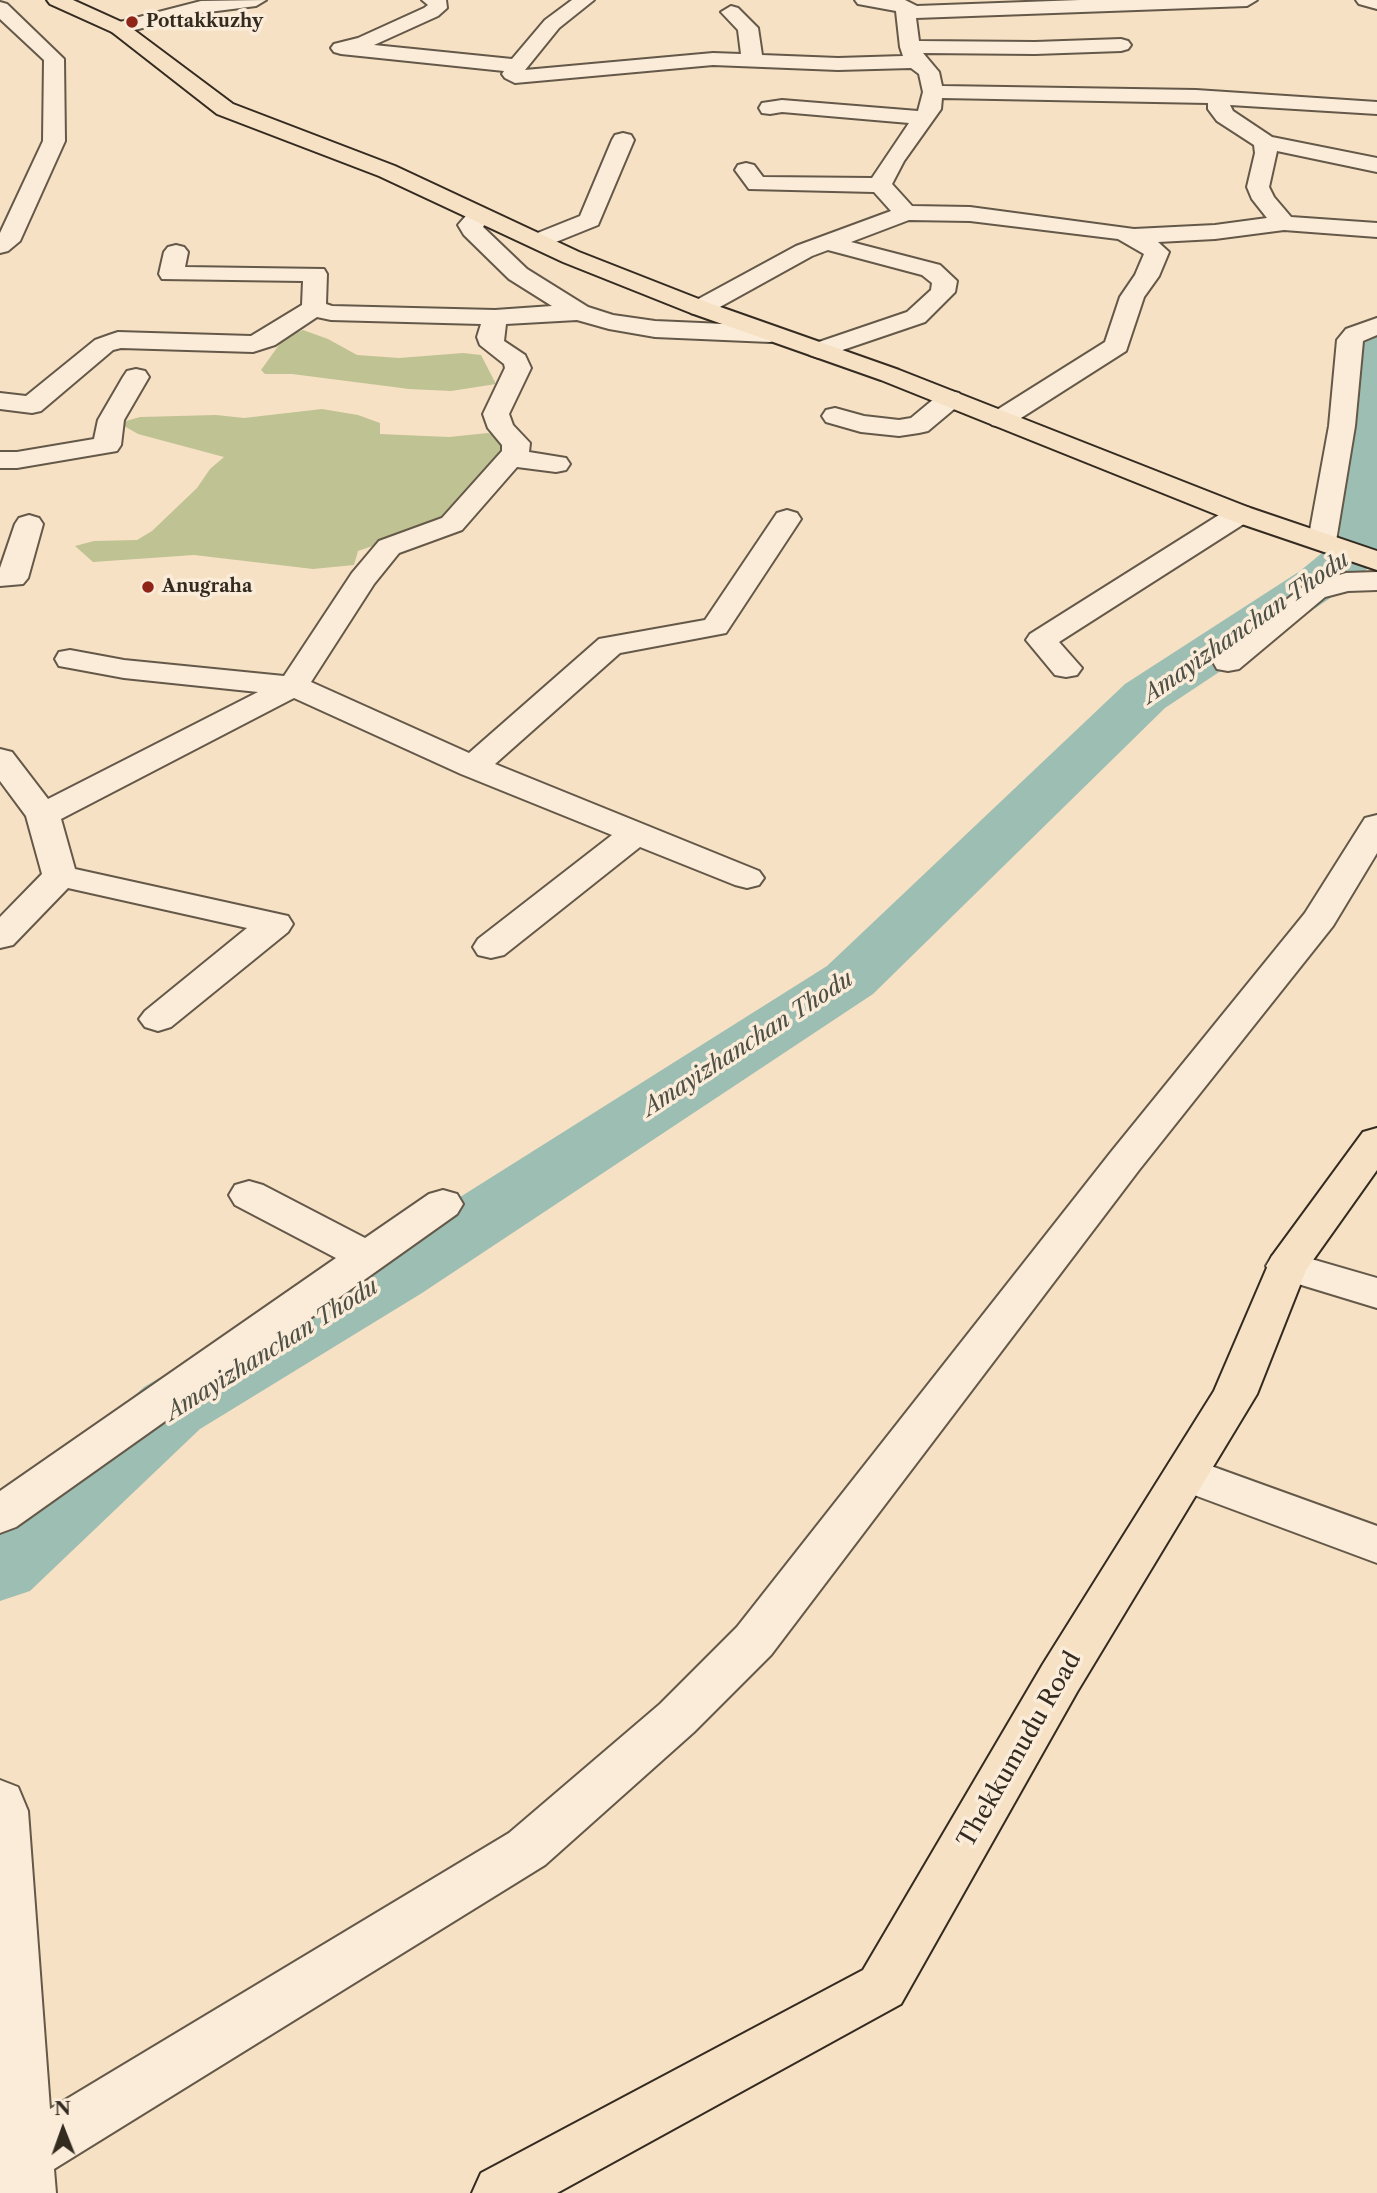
<!DOCTYPE html>
<style>
body{margin:0}
#map{position:relative;width:1377px;height:2193px;overflow:hidden;background:#f7e1c4;font-family:"Libre Caslon Text",serif}
canvas{display:block}
.north{position:absolute;left:28px;top:2095px;width:70px;height:70px;-webkit-text-stroke:5px #faecd9;paint-order:stroke;rotate:359deg;font-size:19px;font-weight:700;line-height:28px;text-align:center;color:#332a20}
.north::after{content:'';display:block;margin:auto;width:24px;height:32px;background:#332a20;clip-path:polygon(50% 0,100% 100%,50% 72%,0 100%)}
</style>
<div id="map">
<canvas width="1377" height="2193"></canvas>
<div class="north">N</div>
</div>
<script>
const ctx = document.querySelector('canvas').getContext('2d');
ctx.lineJoin = 'round';
function fill(path, color) {
  ctx.fillStyle = color;
  ctx.fill(path, 'evenodd');
}
function poly(rows) {
  const path = new Path2D();
  for (const r of rows) {
    path.moveTo(r[0], r[1]);
    for (let i = 2; i < r.length; i += 2) path.lineTo(r[i], r[i + 1]);
  }
  return path;
}
function strokePath(path, color, width, dash) {
  ctx.strokeStyle = color;
  ctx.lineWidth = width;
  ctx.lineCap = dash ? 'butt' : 'round';
  ctx.setLineDash(dash || []);
  ctx.stroke(path);
}
function write(font, color, halo, rows, align = 'center') {
  ctx.font = font + ' "Libre Caslon Text",serif';
  ctx.lineWidth = 7;
  ctx.setLineDash([]);
  ctx.textBaseline = 'middle';
  ctx.strokeStyle = halo;
  ctx.fillStyle = color;
  for (const [text, x, y, turn = 0] of rows) {
    ctx.save();
    ctx.translate(x, y);
    ctx.rotate((+turn || 0) * Math.PI / 180);
    ctx.textAlign = isNaN(turn) ? turn : align;
    if (halo) ctx.strokeText(text, 0, 0);
    ctx.fillText(text, 0, 0);
    ctx.restore();
  }
}
fill(poly([
 [303,330,328,339,357,355,399,358,463,353,481,355,496,384,451,391,409,389,292,374,265,374,261,370,284,338],
 [322,409,358,415,380,423,380,434,449,437,488,433,513,442,466,514,358,551,354,565,313,569,194,555,93,562,75,546,94,541,137,540,152,531,197,488,210,469,224,457,138,434,119,423,140,417,216,415,244,418]
]), '#bfc292');
fill(poly([
 [1377,327,1377,561,1338,593,1165,708,873,994,422,1293,200,1429,30,1591,0,1601,0,1517,144,1387,368,1255,827,966,1125,684,1300,571,1339,539,1345,426,1354,341,1361,331,1377,327]
]), '#9dbeb3');
const minor = poly([
 [266,0,256,6,201,13,119,34,112,32,109,28,112,24,201,1,266,0],
 [422,0,446,0,447,8,438,16,374,45,512,59,545,20,572,0,594,0,559,28,525,70,713,53,741,54,738,30,721,12,731,6,738,8,758,28,762,55,838,58,903,56,900,47,896,11,858,4,855,0,905,0,917,6,1080,0,1257,0,1247,6,916,18,919,41,1035,42,1121,39,1128,41,1131,45,1128,49,1121,51,1035,54,923,53,939,72,942,86,1196,90,1377,102,1377,114,1230,105,1233,111,1272,137,1377,158,1377,172,1277,151,1269,187,1274,197,1291,217,1377,223,1377,237,1284,230,1215,239,1158,242,1169,252,1159,276,1144,297,1126,351,1010,425,1001,427,992,425,988,419,992,413,1105,342,1120,297,1135,275,1144,254,1118,239,970,221,909,220,851,242,940,265,957,281,955,292,925,322,819,358,810,355,806,350,810,345,907,312,931,290,932,283,922,275,828,250,812,256,709,313,700,315,691,313,688,308,691,303,796,246,891,211,874,192,749,189,735,170,738,165,746,163,754,165,763,177,872,178,909,123,782,112,770,114,762,113,759,108,762,103,782,100,918,111,923,92,919,74,911,68,838,70,713,65,515,83,505,78,502,74,504,71,341,54,334,52,331,48,334,44,358,38,424,8,428,5,422,0],
 [942,98,1208,103,1208,109,1217,121,1254,145,1255,153,1247,187,1252,199,1267,218,1215,225,1134,229,970,207,912,206,892,184,904,161,941,109,942,98],
 [1356,0,1377,0,1377,9,1359,4,1356,0],
 [0,2,7,4,64,59,65,141,20,241,8,251,0,253,0,233,43,141,44,60,0,19,0,2],
 [623,133,631,135,634,140,598,225,546,246,530,246,526,241,530,236,580,216,612,140,615,135,623,133],
 [479,208,487,210,491,215,483,227,527,269,588,307,613,315,655,321,770,326,779,329,783,334,779,339,770,342,655,337,609,329,577,320,506,324,504,341,525,355,531,368,509,414,513,425,530,443,529,452,566,458,570,464,566,470,556,472,517,467,462,530,399,553,374,584,311,682,469,753,599,639,705,620,777,513,787,510,797,513,801,519,726,633,620,653,495,764,759,871,764,878,759,885,747,888,735,885,640,847,504,955,491,958,478,955,473,947,478,939,612,835,461,774,294,698,61,819,75,869,288,916,293,924,288,932,171,1027,158,1031,145,1027,139,1019,145,1011,247,928,68,888,13,945,0,948,0,917,42,874,26,816,0,781,0,749,12,752,48,799,258,692,124,678,70,668,59,666,55,659,59,652,70,650,124,660,284,676,352,573,379,541,442,518,502,451,502,445,488,428,483,414,505,368,504,364,480,345,477,337,481,324,331,320,317,317,275,345,253,352,121,348,113,350,41,411,32,413,0,409,0,393,26,396,95,340,109,335,118,332,251,336,302,305,303,281,162,279,159,274,164,252,168,247,176,245,184,247,188,252,185,267,324,269,327,274,326,304,332,306,495,310,552,306,509,279,464,235,458,225,471,210,479,208],
 [1377,318,1377,335,1363,341,1355,426,1336,541,1332,547,1322,550,1312,547,1308,541,1329,426,1337,340,1346,329,1377,318],
 [136,369,145,371,149,377,124,420,121,445,117,451,17,468,0,468,0,452,17,452,94,439,98,420,123,377,127,371,136,369],
 [950,391,959,393,963,399,959,405,928,431,919,433,899,436,861,432,826,422,822,416,826,410,835,408,864,416,899,420,911,418,941,393,950,391],
 [1240,505,1250,508,1254,514,1250,520,1059,642,1082,668,1077,675,1066,677,1055,675,1026,640,1030,634,1230,508,1240,505],
 [29,515,39,518,43,524,28,578,23,584,0,586,0,568,15,524,19,518,29,515],
 [1377,572,1377,590,1348,591,1325,597,1239,669,1228,671,1217,669,1213,662,1217,655,1305,585,1346,573,1377,572],
 [1377,815,1377,853,1333,926,1139,1170,771,1655,694,1732,545,1865,54,2169,56,2193,0,2193,0,1780,18,1787,28,1811,50,2109,509,1833,660,1704,737,1627,1111,1152,1305,913,1365,818,1377,815],
 [249,1181,263,1185,365,1238,429,1194,443,1190,457,1194,463,1204,457,1214,16,1527,0,1533,0,1491,336,1258,235,1205,229,1195,235,1185,249,1181],
 [1287,1252,1377,1278,1377,1308,1272,1276,1266,1266,1272,1256,1287,1252],
 [1186,1457,1377,1526,1377,1563,1170,1486,1163,1474,1170,1462,1186,1457]
]);
const major = poly([
 [47,0,73,0,126,24,233,104,395,166,579,252,709,303,899,370,1250,508,1377,551,1377,570,1230,520,881,380,691,313,563,262,379,176,217,114,112,32,50,4,47,0],
 [1377,1128,1377,1170,1306,1270,1257,1394,1077,1692,901,2004,557,2193,472,2193,481,2173,863,1970,1043,1664,1214,1391,1272,1256,1363,1132,1377,1128]
]);
strokePath(minor, '#645849', 4);
strokePath(major, '#332a20', 4);
fill(minor, '#faecd9');
fill(major, '#f7e1c4');
for (const [x, y, r, color] of [
 [132,22,7,"#8f2418"],
 [148,587,7,"#8f2418"]
]) {
  const dot = new Path2D();
  dot.arc(x, y, r, 0, 2 * Math.PI);
  ctx.fillStyle = color;
  ctx.fill(dot);
  strokePath(dot, '#faecd9', 2.5);
}
write('bold 18px', '#332a20', '#faecd9', [
 ["Pottakkuzhy",146,22],
 ["Anugraha",162,587]
], 'left');
write('italic 23px', '#4e4f45', '#faecd9', [
 ["Amayizhanchan Thodu",1246,628,-35],
 ["Amayizhanchan Thodu",748,1044,-33],
 ["Amayizhanchan Thodu",272,1350,-32]
]);
write('24px', '#332a20', '#faecd9', [
 ["Thekkumudu Road",1020,1750,-60]
]);
</script>
